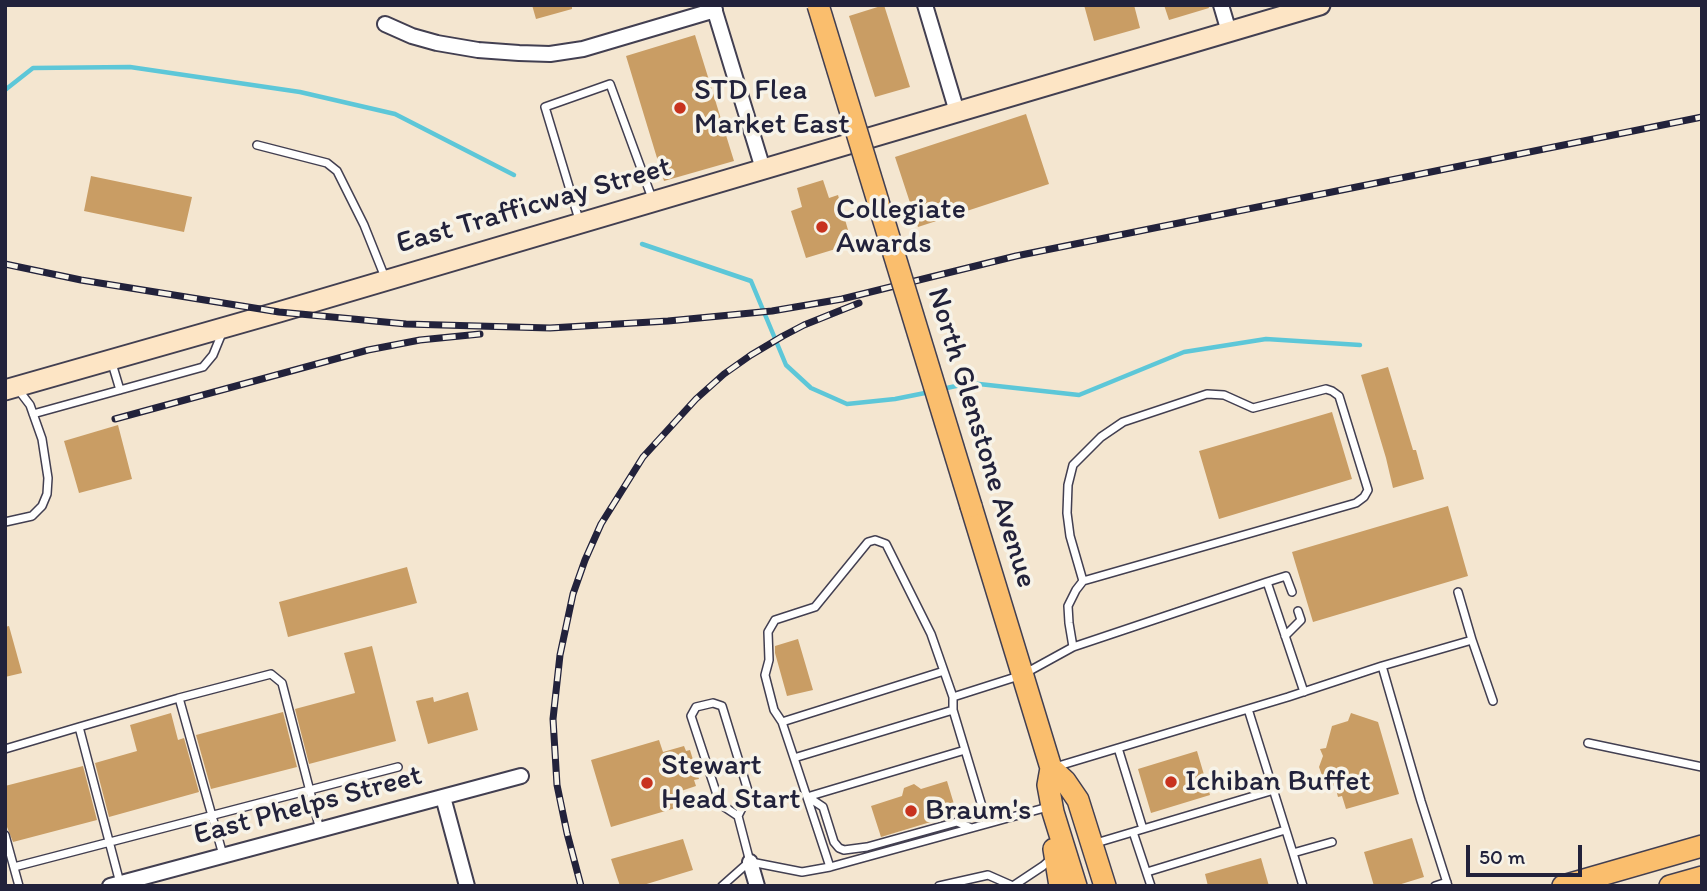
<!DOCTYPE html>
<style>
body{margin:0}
#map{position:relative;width:1707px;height:891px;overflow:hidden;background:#f4e6d0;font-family:Itim,sans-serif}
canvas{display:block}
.frame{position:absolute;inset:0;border:7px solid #22223b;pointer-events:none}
.scale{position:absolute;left:1466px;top:845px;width:116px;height:32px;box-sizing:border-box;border:4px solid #22223b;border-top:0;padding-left:9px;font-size:21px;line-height:24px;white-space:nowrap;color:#22223b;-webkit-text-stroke:5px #f7f3e8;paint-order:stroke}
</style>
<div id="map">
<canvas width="1707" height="891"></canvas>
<div class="frame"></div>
<div class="scale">50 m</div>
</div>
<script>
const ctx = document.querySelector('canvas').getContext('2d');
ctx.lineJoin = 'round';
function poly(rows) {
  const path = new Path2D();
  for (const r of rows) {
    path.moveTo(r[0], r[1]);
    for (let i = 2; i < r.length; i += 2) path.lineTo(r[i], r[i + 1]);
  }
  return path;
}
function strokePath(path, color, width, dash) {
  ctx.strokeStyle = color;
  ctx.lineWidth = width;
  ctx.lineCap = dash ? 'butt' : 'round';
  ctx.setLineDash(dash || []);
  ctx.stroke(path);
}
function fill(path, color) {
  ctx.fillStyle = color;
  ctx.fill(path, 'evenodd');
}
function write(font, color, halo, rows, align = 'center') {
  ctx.font = font + ' Itim,sans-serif';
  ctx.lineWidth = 7;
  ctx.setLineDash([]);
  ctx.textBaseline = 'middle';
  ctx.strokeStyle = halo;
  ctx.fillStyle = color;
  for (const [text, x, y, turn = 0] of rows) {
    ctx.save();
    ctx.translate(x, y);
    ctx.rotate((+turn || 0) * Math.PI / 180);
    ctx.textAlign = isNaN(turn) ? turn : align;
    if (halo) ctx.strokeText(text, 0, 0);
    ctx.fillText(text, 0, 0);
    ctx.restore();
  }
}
strokePath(poly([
 [5,90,33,68,130,67,300,92,395,114,514,175],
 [642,244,751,281,786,365,811,388,847,404,895,399,930,392],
 [942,389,970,383,1079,395,1184,352,1266,339,1360,345]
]), '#5dc7d8', 4.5);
fill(poly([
 [532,5,572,5,572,9,536,19],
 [884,5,910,87,875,97,849,16],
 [1084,5,1134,5,1140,28,1094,41],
 [1164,5,1208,5,1209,8,1169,20],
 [695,35,734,161,664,181,626,56],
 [1026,114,1049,184,918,227,895,157],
 [91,176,192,197,184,232,84,211],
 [823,180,829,198,838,195,852,244,806,258,791,211,802,207,797,188],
 [1388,367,1413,450,1416,450,1424,479,1393,488,1386,458,1361,375],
 [1332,412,1352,479,1219,519,1199,451],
 [118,425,132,479,79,493,64,441],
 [1448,506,1468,576,1313,622,1292,552],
 [407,567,417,603,288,637,279,602],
 [9,626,22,673,5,677,5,627],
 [798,639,813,690,787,696,775,653,775,646],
 [372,646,396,741,309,764,295,709,355,693,344,653],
 [468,692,478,730,428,744,416,701,433,697,434,702],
 [283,712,297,767,211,789,196,735],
 [171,713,178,740,184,738,199,792,109,817,95,763,137,751,130,725],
 [1351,713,1378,722,1399,794,1346,809,1342,796,1338,797,1335,786,1331,785,1330,780,1323,778,1319,767,1323,756,1320,749,1326,748,1332,726,1348,721],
 [659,740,663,752,684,746,686,751,690,750,699,779,694,780,696,786,675,793,679,807,611,827,591,760],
 [1197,751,1210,795,1151,813,1138,769],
 [83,766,97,820,13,842,5,822,5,786],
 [947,781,957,814,881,837,871,806,902,796,904,788,914,784,921,789],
 [1412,838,1424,877,1395,886,1374,886,1364,852],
 [683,839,693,870,640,886,620,886,611,859],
 [1261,858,1269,886,1208,886,1205,874]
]), '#c99d64');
const lane = poly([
 [257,145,327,163,337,171,364,225,386,280],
 [580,223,545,107,610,84,653,201],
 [111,360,120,390],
 [33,414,203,367,213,355,222,333],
 [5,522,32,516,42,506,47,494,48,478,42,439,30,405,17,388],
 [1267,582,1286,576,1292,592],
 [1458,592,1472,640],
 [1285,636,1301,620,1298,611],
 [1073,647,1069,623,1068,606,1076,590,1083,581,1356,503,1364,497,1368,490,1339,396,1332,391,1326,389,1253,408,1224,395,1207,394,1123,422,1101,437,1073,465,1068,485,1067,513,1070,536,1083,581],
 [1382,666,1472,640,1493,701],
 [179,698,271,674,282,683,320,830],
 [1248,709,1293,853,1332,842],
 [953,710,987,823],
 [782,722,944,671],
 [79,727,179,698,223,855],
 [1588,743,1702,767],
 [1118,748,1143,829],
 [5,749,79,727,120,883],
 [794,758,782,722,774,710,765,675,769,660,768,632,775,620,815,607,868,542,875,540,886,544,931,634,953,697],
 [1055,767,1288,697,1382,666,1421,801,1448,886],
 [807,797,965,750],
 [808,797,823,807,834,842,839,848,844,850,867,847,957,822,969,827],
 [738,816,720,804,691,716,696,707,713,703,722,706,749,794,738,816,750,862],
 [1133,832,1151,886],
 [5,835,19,886],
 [1096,843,1274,790],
 [1293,853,1303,886],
 [751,862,802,872,830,867,794,758,953,710,953,697,1022,675,1073,647,1267,582,1304,692],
 [14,867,398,767],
 [830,867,1048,807],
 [1147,872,1285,830],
 [722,886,749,862],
 [939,886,988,875,1013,886],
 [1013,886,1043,866,1052,858],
 [1435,886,1447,882]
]);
const street = poly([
 [713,5,763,169],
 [925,5,957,112],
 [1221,5,1229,32],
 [385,24,412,36,437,43,478,50,519,53,550,54,583,49,715,10],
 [443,797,467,886],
 [750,862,757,886],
 [110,886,521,776]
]);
const secondary = poly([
 [5,390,279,312,1320,5]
]);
const primary = poly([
 [971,506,1051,768,1048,785,1053,812,1076,886],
 [1051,768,1065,781,1078,800,1105,886],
 [1054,849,1060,886],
 [1563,886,1702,846],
 [1670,886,1702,877]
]);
strokePath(lane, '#423f51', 10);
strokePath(street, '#423f51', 18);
strokePath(secondary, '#423f51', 23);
strokePath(primary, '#423f51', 24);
strokePath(lane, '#fff', 7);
strokePath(street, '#fff', 14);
strokePath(secondary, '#fde5c5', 19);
strokePath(primary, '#fabe6d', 21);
const rail = poly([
 [5,264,81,280,279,312,406,324,550,328,668,321,772,311,842,299,1016,256,1702,117],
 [115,419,368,350,420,340,480,334],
 [581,886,567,833,557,785,553,719,560,655,573,594,585,560,601,524,643,457,696,399,724,374,751,355,783,336,804,325,859,303]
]);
strokePath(rail, '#22223b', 7);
strokePath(rail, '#f7f3e8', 4.5, [13]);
const primaryBridge = poly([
 [818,5,971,506]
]);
strokePath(primaryBridge, '#423f51', 24, []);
strokePath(primaryBridge, '#fabe6d', 21);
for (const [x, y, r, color] of [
 [680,108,7,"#c8321e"],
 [822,227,7,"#c8321e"],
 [1171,782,7,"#c8321e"],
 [647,783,7,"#c8321e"],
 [911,811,7,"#c8321e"]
]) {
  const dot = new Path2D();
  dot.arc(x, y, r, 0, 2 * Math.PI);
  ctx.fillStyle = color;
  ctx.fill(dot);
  strokePath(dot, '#f7f3e8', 2.5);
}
write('30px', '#22223b', '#f7f3e8', [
 ["STD Flea",694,91],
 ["Market East",694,125],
 ["Collegiate",836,210],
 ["Awards",836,244],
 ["Stewart",661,766],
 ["Head Start",661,800],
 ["Ichiban Buffet",1185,782],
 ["Braum's",925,811]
], 'left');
write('30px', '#22223b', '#f7f3e8', [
 ["East Trafficway Street",534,206,-16],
 ["North Glenstone Avenue",981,438,73],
 ["East Phelps Street",308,806,-15]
]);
</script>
